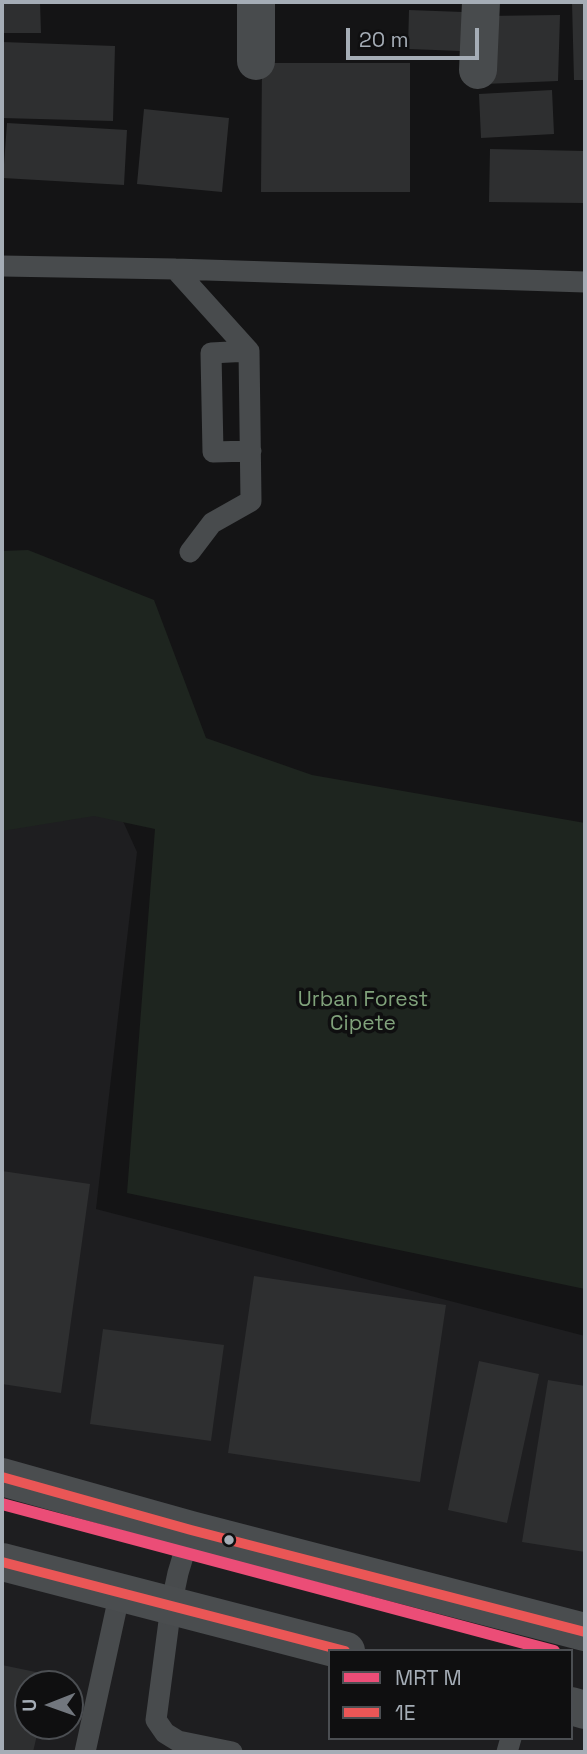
<!DOCTYPE html>
<style>
body{margin:0}
#map{position:relative;width:587px;height:1754px;overflow:hidden;background:#141415;font-family:"Space Grotesk",sans-serif}
canvas{display:block}
.frame{position:absolute;inset:0;border:4px solid #a5adb6;pointer-events:none}
.legend{position:absolute;left:328px;top:1649px;width:245px;height:91px;box-sizing:border-box;background:#0f0f10;border:2px solid #4b4e52;margin:0;padding:9px 12px;list-style:none;font-size:21px;color:#a5adb6}
.legend li{display:flex;align-items:center;gap:14px;height:35px}
.legend b{width:35px;border:2px solid #4b4e52}
.north{position:absolute;left:14px;top:1670px;width:70px;height:70px;box-sizing:border-box;background:#0f0f10;border:2px solid #4b4e52;border-radius:50%;rotate:269deg;font-size:19px;font-weight:700;line-height:28px;text-align:center;color:#a5adb6}
.north::after{content:'';display:block;margin:auto;width:24px;height:32px;background:#72777e;clip-path:polygon(50% 0,100% 100%,50% 72%,0 100%)}
.scale{position:absolute;left:346px;top:28px;width:133px;height:32px;box-sizing:border-box;border:4px solid #a5adb6;border-top:0;padding-left:9px;font-size:21px;line-height:24px;white-space:nowrap;color:#a5adb6;-webkit-text-stroke:5px #0f0f10;paint-order:stroke}
</style>
<div id="map">
<canvas width="587" height="1754"></canvas>
<div class="frame"></div>
<ul class="legend">
<li><b style="height:9px;background:#eb4d77"></b>MRT M</li>
<li><b style="height:9px;background:#ea5656"></b>1E</li>
</ul>
<div class="north">U</div>
<div class="scale">20 m</div>
</div>
<script>
const ctx = document.querySelector('canvas').getContext('2d');
ctx.lineJoin = 'round';
function fill(path, color) {
  ctx.fillStyle = color;
  ctx.fill(path, 'evenodd');
}
function poly(rows) {
  const path = new Path2D();
  for (const r of rows) {
    path.moveTo(r[0], r[1]);
    for (let i = 2; i < r.length; i += 2) path.lineTo(r[i], r[i + 1]);
  }
  return path;
}
function strokePath(path, color, width, dash) {
  ctx.strokeStyle = color;
  ctx.lineWidth = width;
  ctx.lineCap = dash ? 'butt' : 'round';
  ctx.setLineDash(dash || []);
  ctx.stroke(path);
}
function write(font, color, halo, rows, align = 'center') {
  ctx.font = font + ' "Space Grotesk",sans-serif';
  ctx.lineWidth = 7;
  ctx.setLineDash([]);
  ctx.textBaseline = 'middle';
  ctx.strokeStyle = halo;
  ctx.fillStyle = color;
  for (const [text, x, y, turn = 0] of rows) {
    ctx.save();
    ctx.translate(x, y);
    ctx.rotate((+turn || 0) * Math.PI / 180);
    ctx.textAlign = isNaN(turn) ? turn : align;
    if (halo) ctx.strokeText(text, 0, 0);
    ctx.fillText(text, 0, 0);
    ctx.restore();
  }
}
fill(poly([
 [2,703,83,733,137,852,96,1209,585,1336,585,1752,2,1752],
 [330,1651,571,1651,571,1738,330,1738],
 [28,1684,70,1684,70,1726,28,1726]
]), '#1e1e20');
fill(poly([
 [28,550,154,600,206,738,312,775,585,823,585,1289,127,1193,155,829,94,816,2,831,2,551]
]), '#1e251f');
fill(poly([
 [2,2,40,2,41,33,2,33],
 [572,2,585,2,585,80,574,80],
 [409,10,463,12,462,51,408,49],
 [560,15,558,81,484,84,486,16],
 [2,42,115,46,113,121,2,118],
 [262,63,410,63,410,192,261,192],
 [552,90,554,134,481,138,479,94],
 [144,109,229,118,222,192,137,184],
 [7,123,127,130,124,185,3,178],
 [490,149,585,151,584,203,489,202],
 [2,1171,90,1184,61,1393,2,1384],
 [254,1276,446,1305,420,1482,228,1453],
 [103,1329,224,1345,211,1441,90,1424],
 [479,1361,539,1374,507,1523,448,1510],
 [548,1380,585,1386,585,1552,522,1542],
 [2,1665,50,1675,48,1684,28,1684,28,1726,39,1726,33,1752,2,1752]
]), '#2e2f30');
strokePath(poly([
 [2,266,175,269,585,282],
 [175,269,249,351,251,501,212,523,190,552],
 [249,351,211,353,213,452,251,451],
 [191,1530,178,1573,171,1606,156,1720,165,1733,178,1741,232,1752],
 [85,1752,120,1592],
 [507,1752,511,1738]
]), '#484b4d', 21);
strokePath(poly([
 [256,61,256,2],
 [478,70,481,2]
]), '#484b4d', 38);
strokePath(poly([
 [2,1477,191,1530,585,1632],
 [2,1562,346,1651],
 [571,1706,585,1710]
]), '#4a4d4f', 38);
strokePath(poly([
 [2,1477,191,1530,585,1632],
 [2,1562,345,1651]
]), '#ea5656', 10);
strokePath(poly([
 [2,1504,554,1651]
]), '#eb4d77', 12);
for (const [x, y, r, color] of [
 [229,1540,6,"#a5adb6"]
]) {
  const dot = new Path2D();
  dot.arc(x, y, r, 0, 2 * Math.PI);
  ctx.fillStyle = color;
  ctx.fill(dot);
  strokePath(dot, '#0f0f10', 2.5);
}
write('21px', '#80a27b', '#0f0f10', [
 ["Urban Forest",363,1000],
 ["Cipete",363,1024]
]);
</script>
